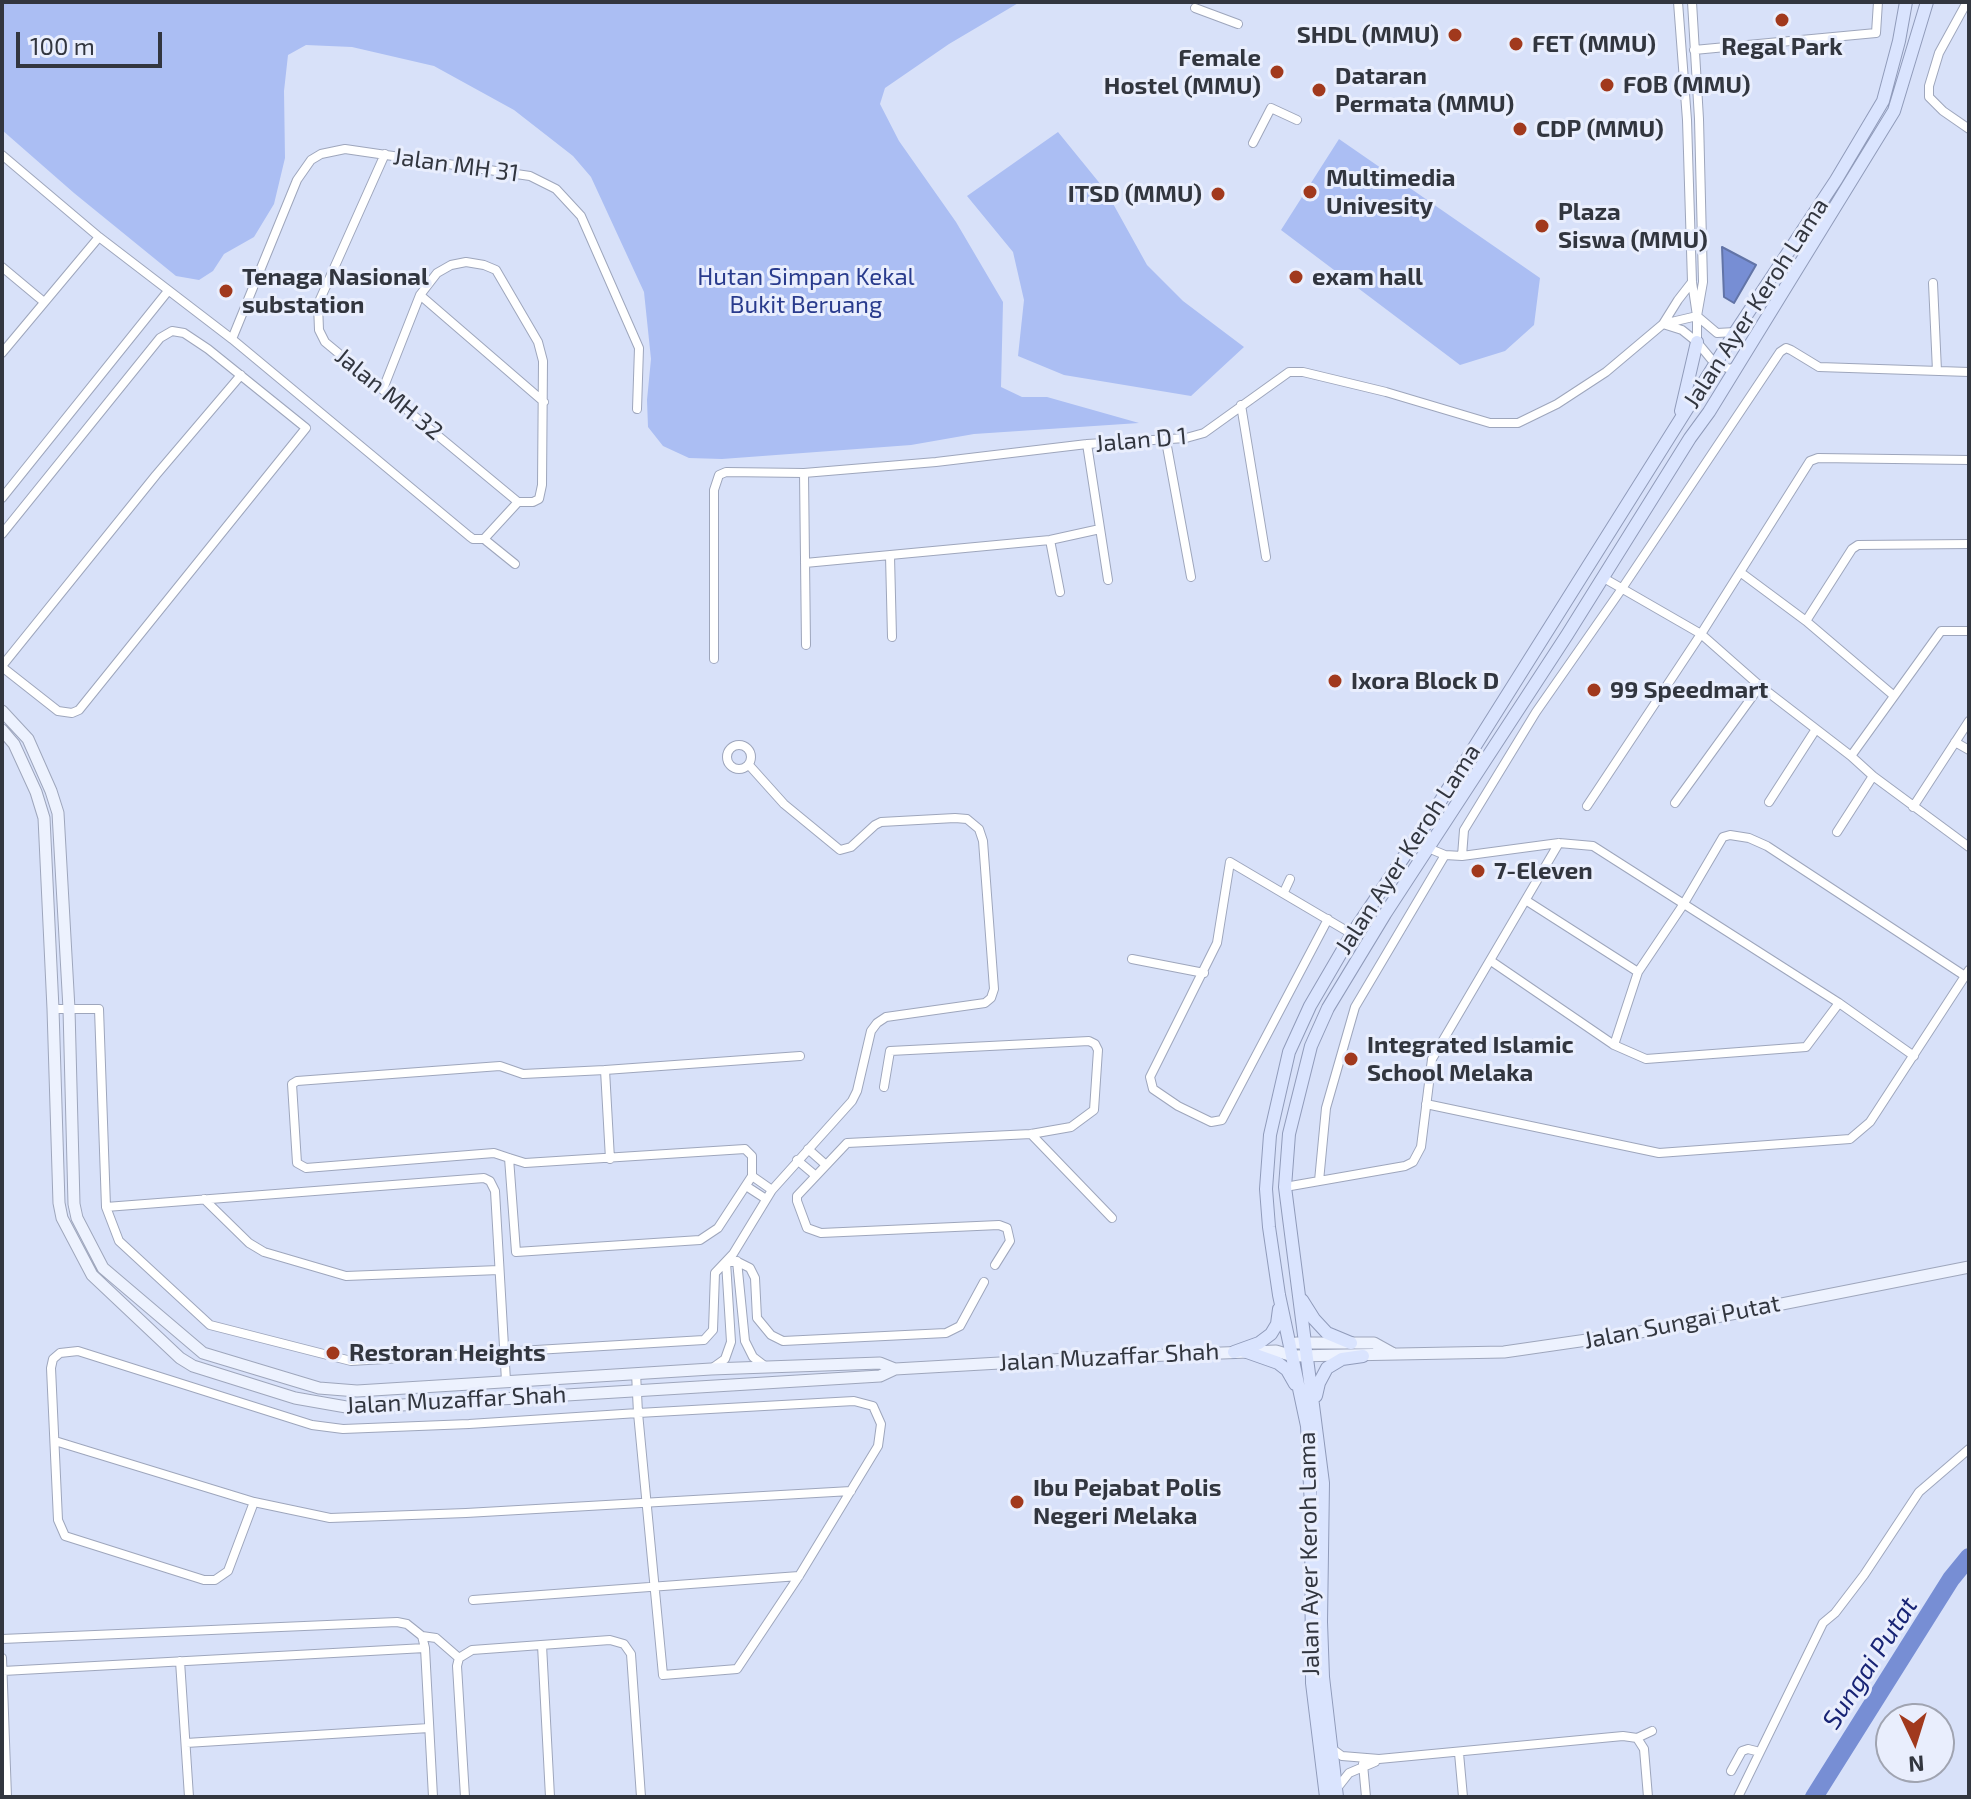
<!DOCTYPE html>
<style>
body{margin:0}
#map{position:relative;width:1971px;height:1799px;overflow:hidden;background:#d8e1f9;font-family:"Exo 2",sans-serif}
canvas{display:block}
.frame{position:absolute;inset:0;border:4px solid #32363f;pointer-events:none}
.north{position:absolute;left:1875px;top:1703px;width:80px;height:80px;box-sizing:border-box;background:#e9eefd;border:2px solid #a0a4b1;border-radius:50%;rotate:176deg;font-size:22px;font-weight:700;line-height:32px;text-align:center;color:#32363f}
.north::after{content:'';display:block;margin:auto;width:28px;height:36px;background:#a1391d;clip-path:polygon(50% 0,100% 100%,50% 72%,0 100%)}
.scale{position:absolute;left:16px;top:32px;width:146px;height:36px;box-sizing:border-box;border:4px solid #32363f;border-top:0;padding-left:10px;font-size:24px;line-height:28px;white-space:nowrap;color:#32363f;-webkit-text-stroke:6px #e9eefd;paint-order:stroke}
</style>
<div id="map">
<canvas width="1971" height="1799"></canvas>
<div class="frame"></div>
<div class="north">N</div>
<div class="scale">100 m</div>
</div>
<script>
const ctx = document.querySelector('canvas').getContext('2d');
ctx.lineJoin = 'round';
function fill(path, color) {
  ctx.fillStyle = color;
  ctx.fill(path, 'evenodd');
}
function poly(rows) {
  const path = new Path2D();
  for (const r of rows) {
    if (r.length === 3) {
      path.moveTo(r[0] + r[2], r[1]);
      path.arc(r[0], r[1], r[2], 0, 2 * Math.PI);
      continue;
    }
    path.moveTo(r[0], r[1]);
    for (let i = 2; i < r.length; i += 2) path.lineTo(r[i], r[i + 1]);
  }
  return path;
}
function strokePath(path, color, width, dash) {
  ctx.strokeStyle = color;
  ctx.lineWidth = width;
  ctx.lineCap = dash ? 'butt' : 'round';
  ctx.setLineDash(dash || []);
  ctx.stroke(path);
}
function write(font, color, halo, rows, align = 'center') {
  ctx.font = font + ' "Exo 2",sans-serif';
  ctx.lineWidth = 6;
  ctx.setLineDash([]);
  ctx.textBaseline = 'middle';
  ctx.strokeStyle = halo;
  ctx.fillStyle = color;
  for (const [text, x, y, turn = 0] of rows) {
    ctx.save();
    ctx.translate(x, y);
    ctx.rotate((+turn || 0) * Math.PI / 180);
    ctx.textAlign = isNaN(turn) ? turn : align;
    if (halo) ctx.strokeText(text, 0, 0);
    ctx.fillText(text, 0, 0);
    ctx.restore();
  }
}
fill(poly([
 [2,2,1020,2,949,44,885,88,880,104,899,141,956,222,1003,302,1001,387,1022,397,1047,397,1139,423,974,434,911,445,722,459,689,458,663,446,648,427,647,400,651,359,644,292,591,177,573,156,514,110,434,66,352,47,306,45,288,55,284,91,285,158,274,204,254,237,224,254,213,271,199,280,176,276,74,193,2,130],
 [1058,132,1106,191,1147,265,1183,301,1244,347,1191,396,1064,375,1018,356,1024,300,1013,252,967,196],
 [1339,139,1540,278,1534,325,1505,351,1460,365,1281,230]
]), '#abbef3');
const water = poly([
 [1722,247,1756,265,1734,303,1724,297,1722,247]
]);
fill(water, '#778ed4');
strokePath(water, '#6274a7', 2);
strokePath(poly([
 [1814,1797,1951,1579,1969,1557]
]), '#778ed4', 18);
const minor = poly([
 [1678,2,1687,120,1692,282,1697,316,1717,333,1735,332],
 [1692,2,1699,119,1703,282,1697,316,1697,342],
 [1967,2,1939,53,1929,86,1929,97,1943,111,1969,129],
 [1195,8,1238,24],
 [1694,50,1876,33,1878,2],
 [1253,143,1271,108,1297,120],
 [2,155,99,237,232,339,469,536,473,539,484,539,515,564],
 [2,267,44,302],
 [1692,282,1678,300,1663,324,1682,330,1697,342,1716,365,1731,369,1737,365],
 [1933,283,1937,371],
 [420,295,544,402],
 [232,339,297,180,311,160,321,154,345,149,530,176,556,189,581,216,639,348,637,409],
 [2,353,99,237],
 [383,389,420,295,437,273,451,265,466,262,484,265,496,270,538,342,543,361,542,485,539,499,533,502,518,502,325,342,319,330,318,304,385,154],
 [1241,405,1266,557],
 [1166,441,1191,577],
 [1087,444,1108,580],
 [804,473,806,645],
 [2,498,168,291],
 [2,534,160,338,172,331,184,333,208,349,306,428,79,710,72,713,58,711,2,667],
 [484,539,518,502],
 [1050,540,1060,592],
 [890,556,892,637],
 [805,563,1050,540,1100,529],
 [1740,572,1806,621,1893,695],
 [1602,577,1701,634,1760,686,1851,756,1873,776,1969,847],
 [1806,621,1852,549,1858,545,1969,544],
 [714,659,714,490,719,475,726,472,804,473,936,462,1087,444,1186,438,1204,433,1289,372,1303,372,1386,392,1490,423,1518,423,1557,404,1606,372,1663,324,1697,316],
 [2,666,156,475,241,375],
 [1955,742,1969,750],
 [739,757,12],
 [1851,756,1941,631,1969,631],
 [1769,802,1816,729],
 [1675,803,1760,686],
 [1587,806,1701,634,1810,461,1818,458,1969,460],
 [1913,807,1969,721],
 [1837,832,1873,776],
 [1428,848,1445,855,1462,856,1559,843,1593,846,1839,1003,1914,1056],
 [1462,856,1464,830,1536,712,1621,590,1780,352,1786,348,1791,350,1819,367,1969,372],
 [1230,862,1217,943,1150,1077,1153,1089,1178,1106,1211,1122,1222,1120,1328,919],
 [1230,862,1352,934],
 [1284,892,1290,879],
 [1527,901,1638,972],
 [1132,959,1204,973],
 [1491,961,1614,1045,1646,1059,1806,1047,1839,1003],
 [53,1009,99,1009,106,1207,119,1241,210,1325,351,1361,704,1340,713,1330,715,1273,733,1254,772,1190,852,1101,857,1091,871,1031,877,1023,886,1017,985,1003,991,998,994,989,983,841,979,829,967,819,955,818,881,822,875,825,851,847,840,850,784,804,749,765],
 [1614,1045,1638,972,1683,905,1723,837,1730,835,1749,838,1767,846,1965,976],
 [884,1087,890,1051,1089,1041,1095,1044,1098,1050,1094,1110,1071,1127,1031,1134,847,1143,797,1196,797,1201,807,1228,821,1233,999,1225,1007,1228,1010,1241,995,1265],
 [1426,1104,1659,1153,1850,1139,1870,1122,1969,970],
 [1031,1134,1112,1218],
 [808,1149,826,1165],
 [509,1158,516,1252,700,1240,718,1228,752,1176,752,1156,745,1149,525,1163,509,1158,494,1153,306,1168,297,1163,292,1084,297,1081,500,1066,523,1074,605,1070],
 [610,1159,605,1070,800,1056],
 [797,1160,816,1176],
 [752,1176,772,1190],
 [1319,1181,1326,1108,1355,1007,1445,855],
 [746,1186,766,1199],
 [1285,1187,1405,1166,1413,1162,1421,1147,1432,1059,1559,843],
 [204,1199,249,1243,264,1252,346,1276,499,1270],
 [106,1207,484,1178,490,1181,495,1191,506,1381],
 [737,1261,745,1341,753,1357,766,1367],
 [726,1262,738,1262,750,1268,755,1278,757,1318,771,1335,783,1341,946,1333,960,1326,984,1282],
 [711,1369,725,1359,731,1342,726,1262],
 [55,1441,254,1502,330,1518,466,1513,851,1491],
 [254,1502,228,1571,215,1580,204,1580,65,1536,58,1520,51,1368,53,1359,60,1353,78,1351,312,1425,343,1429,469,1424,638,1413,854,1401,873,1406,881,1424,878,1446,799,1576,737,1669,663,1675,638,1413,636,1373],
 [473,1600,799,1576],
 [422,1636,436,1638,459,1658],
 [2,1639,397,1622,407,1624,422,1636,425,1648,433,1797],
 [542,1645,550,1797],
 [2,1658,7,1797],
 [180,1661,189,1797],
 [3,1671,425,1648],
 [1637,1738,1644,1749,1648,1797],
 [186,1743,429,1728],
 [1331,1748,1342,1756,1379,1759,1623,1736,1637,1738,1652,1731],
 [1459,1753,1463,1797],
 [1363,1764,1366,1797],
 [1731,1771,1742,1751,1748,1749,1760,1752],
 [1338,1787,1349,1773,1375,1762],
 [465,1797,457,1666,459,1658,472,1650,610,1640,624,1644,631,1654,641,1797],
 [1738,1797,1823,1623,1835,1613,1864,1575,1919,1492,1969,1449]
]);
const secondary = poly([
 [2,711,28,739,51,791,58,813,69,1009,74,1204,77,1218,103,1268,203,1353,319,1388,357,1391,711,1369,880,1363,895,1369],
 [2,730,14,744,36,792,44,818,53,1009,59,1203,62,1218,92,1275,180,1358,193,1366,295,1398,352,1408,880,1376,895,1369,1087,1358,1276,1351,1293,1356,1504,1352,1635,1333,1969,1267],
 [1296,1343,1374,1343,1392,1353]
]);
const primary = poly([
 [1681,411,1697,342],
 [1302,1300,1314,1319,1327,1333,1351,1343],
 [1244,1351,1278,1363,1287,1370,1295,1384],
 [1234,1352,1259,1343,1271,1334,1277,1324,1279,1309],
 [1316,1396,1319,1383,1327,1368,1342,1359,1363,1356],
 [1326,1797,1312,1683,1311,1507,1307,1426,1279,1295,1269,1227,1266,1189,1270,1135,1289,1052,1310,1006,1352,934,1426,824,1736,331,1836,180,1883,101,1899,41,1906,2],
 [1337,1797,1323,1677,1321,1622,1323,1483,1285,1187,1289,1134,1311,1046,1328,1008,1385,914,1567,635,1690,438,1709,412,1894,111,1927,2]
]);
strokePath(minor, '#9ea6bc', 10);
strokePath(secondary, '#9ea6bc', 13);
strokePath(primary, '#909bba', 14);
strokePath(minor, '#fff', 8);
strokePath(secondary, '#edf2fe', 11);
strokePath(primary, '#dae4fe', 12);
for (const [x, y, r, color] of [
 [1782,20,8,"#a1391d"],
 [1455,35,8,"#a1391d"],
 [1516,44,8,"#a1391d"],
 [1277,72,8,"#a1391d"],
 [1607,85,8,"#a1391d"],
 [1319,90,8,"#a1391d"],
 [1520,129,8,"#a1391d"],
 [1310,192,8,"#a1391d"],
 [1218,194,8,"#a1391d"],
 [1542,226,8,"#a1391d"],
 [1296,277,8,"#a1391d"],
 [226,291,8,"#a1391d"],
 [1335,681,8,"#a1391d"],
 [1594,690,8,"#a1391d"],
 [1478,871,8,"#a1391d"],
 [1351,1059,8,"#a1391d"],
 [333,1353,8,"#a1391d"],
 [1017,1502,8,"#a1391d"]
]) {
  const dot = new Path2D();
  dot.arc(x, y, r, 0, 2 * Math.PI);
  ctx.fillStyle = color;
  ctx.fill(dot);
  strokePath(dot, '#e9eefd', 3);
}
write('bold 24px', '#32363f', '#e9eefd', [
 ["SHDL (MMU)",1439,35,"right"],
 ["FET (MMU)",1532,44],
 ["Regal Park",1782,47,"center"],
 ["Female",1261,58,"right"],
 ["Hostel (MMU)",1261,86,"right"],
 ["Dataran",1335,76],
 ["Permata (MMU)",1335,104],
 ["FOB (MMU)",1623,85],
 ["CDP (MMU)",1536,129],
 ["Multimedia",1326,178],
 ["Univesity",1326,206],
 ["ITSD (MMU)",1202,194,"right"],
 ["Plaza",1558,212],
 ["Siswa (MMU)",1558,240],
 ["Tenaga Nasional",242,277],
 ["substation",242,305],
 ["exam hall",1312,277],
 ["Ixora Block D",1351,681],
 ["99 Speedmart",1610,690],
 ["7-Eleven",1494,871],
 ["Integrated Islamic",1367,1045],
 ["School Melaka",1367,1073],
 ["Restoran Heights",349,1353],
 ["Ibu Pejabat Polis",1033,1488],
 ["Negeri Melaka",1033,1516]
], 'left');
write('24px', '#32363f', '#e9eefd', [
 ["Jalan MH 31",456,165,8],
 ["Jalan Ayer Keroh Lama",1756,303,-57],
 ["Jalan MH 32",389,394,39],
 ["Jalan D 1",1141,440,-5],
 ["Jalan Ayer Keroh Lama",1408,849,-57],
 ["Jalan Sungai Putat",1682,1322,-11],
 ["Jalan Muzaffar Shah",1109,1357,-3],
 ["Jalan Muzaffar Shah",456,1400,-3],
 ["Jalan Ayer Keroh Lama",1309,1554,-91]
]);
write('24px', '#293b8d', '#e9eefd', [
 ["Hutan Simpan Kekal",806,277],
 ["Bukit Beruang",806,305]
]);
write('italic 26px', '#182475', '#e9eefd', [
 ["Sungai Putat",1870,1663,-57]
]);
</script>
